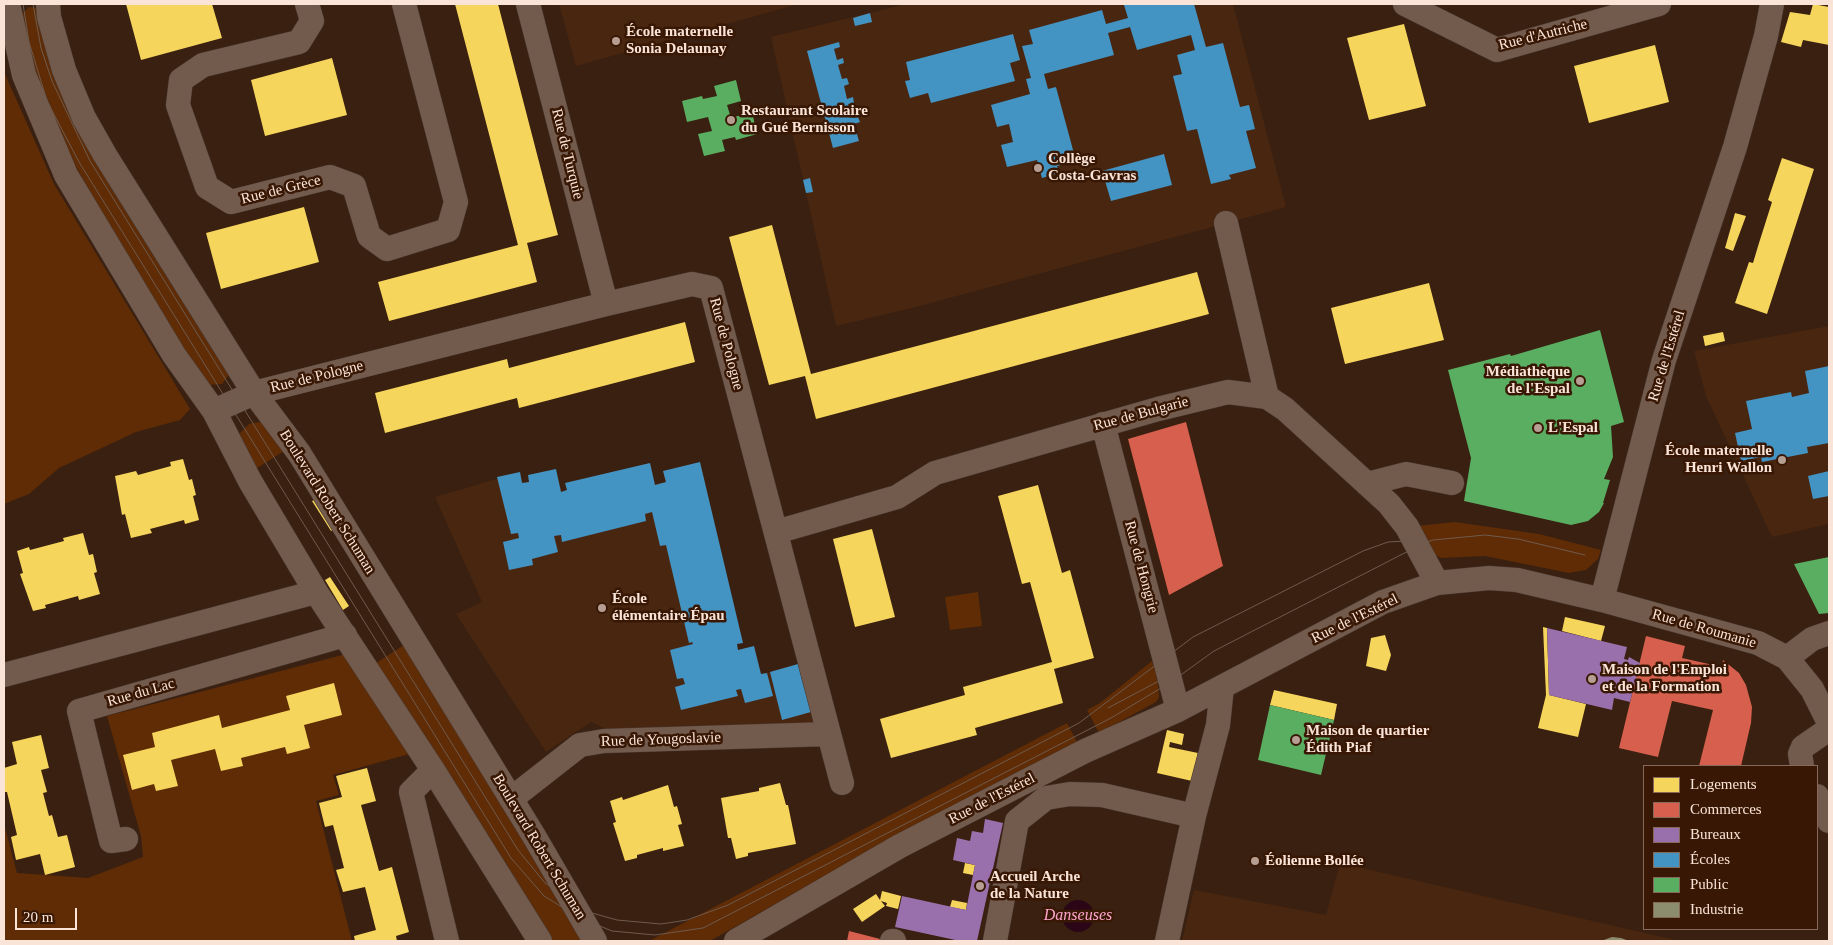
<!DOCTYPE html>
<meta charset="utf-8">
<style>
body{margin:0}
#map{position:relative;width:1833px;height:945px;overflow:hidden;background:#392011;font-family:"Times New Roman",serif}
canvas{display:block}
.frame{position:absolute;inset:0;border:5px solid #fae3d7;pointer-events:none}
.legend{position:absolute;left:1643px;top:765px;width:175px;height:165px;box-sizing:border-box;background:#381804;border:1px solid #866958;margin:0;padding:6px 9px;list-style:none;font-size:15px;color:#fae3d7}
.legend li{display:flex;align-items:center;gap:10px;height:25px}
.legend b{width:25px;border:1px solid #866958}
.scale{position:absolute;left:15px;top:908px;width:62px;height:22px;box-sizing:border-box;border:2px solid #fae3d7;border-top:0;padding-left:6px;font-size:15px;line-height:18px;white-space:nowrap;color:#fae3d7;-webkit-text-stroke:4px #381804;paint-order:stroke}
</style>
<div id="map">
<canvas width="1833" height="945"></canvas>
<div class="frame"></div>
<ul class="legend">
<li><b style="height:14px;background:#f6d55c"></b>Logements</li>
<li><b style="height:14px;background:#d6604d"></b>Commerces</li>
<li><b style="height:14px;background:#9970ab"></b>Bureaux</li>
<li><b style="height:14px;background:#4393c3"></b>Écoles</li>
<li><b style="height:14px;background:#5aae61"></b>Public</li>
<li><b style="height:14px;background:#8c8c6e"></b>Industrie</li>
</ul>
<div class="scale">20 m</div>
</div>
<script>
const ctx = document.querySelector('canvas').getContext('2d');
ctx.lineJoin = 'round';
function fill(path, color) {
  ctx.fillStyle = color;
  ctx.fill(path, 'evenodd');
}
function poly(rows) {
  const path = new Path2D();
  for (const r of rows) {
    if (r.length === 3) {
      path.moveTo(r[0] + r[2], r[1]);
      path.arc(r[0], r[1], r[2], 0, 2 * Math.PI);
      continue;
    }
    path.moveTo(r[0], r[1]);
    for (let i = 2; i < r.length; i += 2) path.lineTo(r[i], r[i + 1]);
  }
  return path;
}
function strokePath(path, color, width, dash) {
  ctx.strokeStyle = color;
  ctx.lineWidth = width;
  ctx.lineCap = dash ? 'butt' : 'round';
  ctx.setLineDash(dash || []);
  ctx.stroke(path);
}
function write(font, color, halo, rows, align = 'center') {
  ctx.font = font + ' "Times New Roman",serif';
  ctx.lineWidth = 5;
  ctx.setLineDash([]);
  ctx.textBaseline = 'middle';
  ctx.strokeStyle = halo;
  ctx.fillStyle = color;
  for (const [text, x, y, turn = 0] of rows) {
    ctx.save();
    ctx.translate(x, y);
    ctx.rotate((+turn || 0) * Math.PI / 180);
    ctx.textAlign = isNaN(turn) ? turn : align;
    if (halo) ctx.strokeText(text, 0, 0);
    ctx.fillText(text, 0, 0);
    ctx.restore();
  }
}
fill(poly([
 [559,4,799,4,576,66],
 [906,4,1233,4,1286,207,916,307,836,326,771,37],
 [1829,326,1829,524,1772,537,1706,396,1694,351],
 [700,462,743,643,737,644,738,650,754,646,761,674,798,664,815,723,683,726,610,731,591,722,546,752,456,614,482,602,435,497,520,472,523,483,529,482,528,475,556,469,562,492,567,490,565,483,650,463,655,484,665,482,663,471],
 [1340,863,1680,941,1182,941,1194,890,1326,915]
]), '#492610');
fill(poly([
 [29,7,38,8,229,375,222,384,208,385,201,380,119,247,51,119,31,68,21,16],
 [4,72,54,184,190,409,180,420,136,432,59,468,29,494,4,504],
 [259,422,264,423,284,451,254,470,239,442,240,433,249,424],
 [1455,522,1539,534,1601,550,1598,559,1586,570,1569,573,1485,556,1441,558,1432,553,1417,526],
 [978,592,982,626,950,630,945,597],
 [404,645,588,941,553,941,373,665],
 [354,652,413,753,333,775,339,795,316,801,352,941,4,941,4,824,17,873,88,878,143,857,141,836,107,716],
 [1152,661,1157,674,1159,697,1156,702,1099,733,1087,710,1100,703],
 [1067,723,1078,744,859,856,710,941,649,941]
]), '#5f2c06');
fill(poly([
 [1078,916,16]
]), '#2a0616');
fill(poly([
 [126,4,212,4,222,38,141,60],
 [455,4,498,4,558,235,527,243,537,282,389,321,378,282,518,245],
 [1813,4,1829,7,1829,45,1803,40,1801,47,1781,42,1790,12,1810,15],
 [1404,24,1426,106,1369,120,1347,38],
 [1655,45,1669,102,1589,123,1574,66],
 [332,58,347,115,265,136,251,80],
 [1782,158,1814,169,1767,314,1735,303,1749,262,1753,263,1759,243,1772,202,1768,200],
 [304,207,319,262,221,289,206,233],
 [1735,213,1746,216,1733,251,1725,248],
 [772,225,811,374,1197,272,1209,314,816,419,805,376,769,385,729,237],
 [1429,283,1444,340,1345,364,1331,308],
 [685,322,695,362,519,408,517,398,385,433,375,393,507,359,509,368],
 [1723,332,1725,341,1705,346,1703,336],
 [183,459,189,480,192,479,196,495,193,496,199,520,185,524,184,520,150,529,152,533,131,538,125,514,122,515,115,476,136,471,138,475,171,466,170,462],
 [1038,485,1062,573,1070,570,1094,658,1054,669,1063,703,975,728,977,735,891,758,880,719,965,695,963,687,1052,662,1030,582,1022,584,998,496],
 [318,498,336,528,331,531,312,501],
 [872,529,895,617,855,627,833,539],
 [83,533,89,555,93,554,97,572,94,573,100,594,79,600,78,596,45,605,46,608,33,611,20,574,23,573,17,551,29,547,30,550,64,541,63,538],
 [330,577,349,606,343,610,325,580],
 [1565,617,1605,626,1601,641,1562,631],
 [1543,627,1547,628,1549,695,1586,704,1578,737,1538,728,1546,695],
 [1385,635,1391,655,1386,671,1366,666,1371,638],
 [334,683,342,715,304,725,310,748,287,754,285,747,241,758,243,766,221,771,215,749,171,760,178,786,156,791,154,784,132,790,123,755,155,747,152,733,219,715,222,728,290,710,286,696],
 [1274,690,1337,704,1334,720,1270,705],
 [1167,730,1184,734,1182,745,1170,742,1169,747,1198,753,1192,781,1157,773],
 [41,735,49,768,41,770,47,792,43,793,49,816,52,815,58,837,67,835,75,867,45,875,40,854,16,860,11,837,17,835,7,792,4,792,4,768,17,764,12,742],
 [367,768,376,801,361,805,379,871,392,867,409,932,396,936,397,941,355,941,354,936,376,930,365,887,343,892,336,870,344,868,333,825,325,827,319,803,342,797,336,776],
 [780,783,786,805,788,805,796,844,748,853,748,856,736,859,731,838,728,838,721,798,759,791,759,788],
 [668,785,674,807,677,806,682,824,678,825,684,846,663,851,663,848,637,855,637,858,625,861,613,823,616,822,610,801,622,797,623,800],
 [965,863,975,865,973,875,963,873],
 [882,891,901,896,898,909,886,906,887,903,881,901,885,906,862,922,853,909,876,894,880,900],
 [952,900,967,903,966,910,950,907]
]), '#f6d55c');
fill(poly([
 [1186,422,1223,566,1169,595,1128,439],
 [1646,636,1685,646,1682,658,1722,667,1723,660,1739,673,1746,685,1752,707,1751,723,1741,766,1699,766,1713,710,1672,701,1658,757,1619,748],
 [849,931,888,941,847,941]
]), '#d6604d');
fill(poly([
 [1547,628,1627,647,1624,659,1628,660,1629,657,1640,663,1630,702,1614,698,1612,710,1549,695],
 [985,819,1003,823,977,941,960,941,895,927,902,896,966,910,975,865,953,860,957,838,970,841,972,831,983,833]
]), '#9970ab');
fill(poly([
 [1128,4,1194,4,1206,47,1223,43,1240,107,1249,105,1255,129,1246,131,1256,168,1229,175,1231,179,1211,184,1197,129,1187,131,1173,76,1182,74,1177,55,1195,50,1191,35,1137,50,1130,27,1108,33,1114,55,1044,74,1048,89,1056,87,1076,161,1057,166,1059,173,1042,178,1037,160,1007,167,1001,145,1013,142,1009,124,997,127,991,105,1030,94,1026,79,1031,78,1022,46,1033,44,1029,30,1102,10,1106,24,1128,18,1124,5],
 [870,13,872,22,855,26,853,18],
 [1013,34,1020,60,1010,63,1015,81,931,103,928,93,910,98,905,81,910,80,906,62],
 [839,42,840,47,834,49,837,60,843,58,844,63,838,65,842,79,847,78,849,84,844,86,847,99,853,97,854,103,848,104,852,118,858,117,860,122,854,124,859,141,833,148,807,51],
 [1164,154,1172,185,1111,201,1102,171],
 [810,178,813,192,806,193,803,180],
 [1829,366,1829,443,1807,447,1808,453,1762,462,1761,457,1741,461,1735,433,1752,429,1746,401,1791,392,1792,397,1809,393,1805,371],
 [700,462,743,643,737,644,738,650,754,646,761,674,767,673,773,696,745,703,741,689,736,690,738,696,681,710,675,687,685,684,683,678,677,679,670,650,693,644,692,642,689,643,666,545,660,546,652,512,645,514,646,521,562,542,561,535,554,536,558,552,532,559,533,565,509,570,503,542,519,538,518,533,511,534,497,477,520,472,522,483,529,482,528,475,556,469,561,492,567,490,565,483,650,463,655,485,666,482,663,471],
 [1829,471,1829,496,1813,499,1808,476],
 [798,664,811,712,782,720,770,672]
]), '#4393c3');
fill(poly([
 [736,80,741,101,727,105,731,118,752,112,757,134,736,140,735,137,722,140,725,151,704,156,698,134,712,131,708,117,687,122,682,101,702,96,703,99,717,96,714,86],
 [1600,330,1624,422,1611,426,1613,457,1604,479,1610,480,1603,503,1604,503,1599,512,1588,521,1571,525,1464,501,1471,458,1448,370,1510,354,1511,356],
 [1829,557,1829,613,1819,614,1794,564],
 [1270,705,1334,720,1321,775,1258,760]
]), '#5aae61');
fill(poly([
 [1612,937,1621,938,1629,941,1601,941]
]), '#8c8c6e');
const minor = poly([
 [8,4,24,75,66,175,174,355,214,411,250,481,316,592,433,770,540,941],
 [48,4,49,17,64,70,84,118,105,155,254,393,299,453,534,836,595,941],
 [307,4,312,21,299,42,203,65,181,80,178,105,207,187,231,202,330,177,354,186,369,236,387,249,448,230,456,202,404,4],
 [528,4,606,304],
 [1405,4,1497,50,1659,4],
 [1226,223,1267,397],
 [214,411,254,393,606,304,692,284,711,288,842,783],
 [1103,424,1178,710],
 [1367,484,1406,474,1452,483],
 [776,532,897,497,935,473,1158,409,1228,392,1267,397,1285,409,1389,504,1407,527,1437,583],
 [1602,600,1664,360,1735,147,1766,36,1772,4],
 [1787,658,1812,639,1829,633],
 [4,675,316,592],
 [1802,766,1800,754,1803,747,1829,729],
 [433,770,411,792,447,941],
 [1817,796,1829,821],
 [511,799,580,745,604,741,829,734],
 [126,839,111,841,79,711,345,635],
 [736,941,900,846,1085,751,1178,710,1383,602,1437,583,1489,578,1517,580,1602,600,1758,643,1787,658,1812,689,1829,723],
 [892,941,894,941],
 [995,941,1017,821,1046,798,1070,794,1102,795,1194,816],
 [1167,941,1194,816,1218,725,1222,687]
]);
strokePath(minor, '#4a382f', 25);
strokePath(minor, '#725b4d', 24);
strokePath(poly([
 [23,4,29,42,47,101,79,162,511,858,544,896,578,917,612,931,655,935,703,928,1111,718,1171,682,1214,651,1422,544,1433,540,1485,535,1518,539,1585,555],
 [33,4,41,48,52,81,90,161,518,850,545,883,592,913,617,920,661,924,687,920,728,905,1079,723,1193,637,1363,551,1388,542,1425,540],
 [1108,708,1172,674]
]), '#6f5b4d', 1);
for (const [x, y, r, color] of [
 [616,41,5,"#b69f92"],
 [731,120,5,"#b69f92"],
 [1038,168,5,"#b69f92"],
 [1580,381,5,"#b69f92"],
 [1538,428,5,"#b69f92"],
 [1782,460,5,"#b69f92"],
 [602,608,5,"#b69f92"],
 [1592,679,5,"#b69f92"],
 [1296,740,5,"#b69f92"],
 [1255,861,5,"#b69f92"],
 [980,886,5,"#b69f92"]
]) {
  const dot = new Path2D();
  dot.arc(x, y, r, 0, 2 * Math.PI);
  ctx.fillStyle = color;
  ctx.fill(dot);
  strokePath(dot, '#381804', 2);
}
write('bold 15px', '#fae3d7', '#381804', [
 ["École maternelle",626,32],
 ["Sonia Delaunay",626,49],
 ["Restaurant Scolaire",741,111],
 ["du Gué Bernisson",741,128],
 ["Collège",1048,159],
 ["Costa-Gavras",1048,176],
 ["Médiathèque",1570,372,"right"],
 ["de l'Espal",1570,389,"right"],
 ["L'Espal",1548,428],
 ["École maternelle",1772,451,"right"],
 ["Henri Wallon",1772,468,"right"],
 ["École",612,599],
 ["élémentaire Épau",612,616],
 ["Maison de l'Emploi",1602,670],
 ["et de la Formation",1602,687],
 ["Maison de quartier",1306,731],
 ["Édith Piaf",1306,748],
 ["Éolienne Bollée",1265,861],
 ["Accueil Arche",990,877],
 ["de la Nature",990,894]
], 'left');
write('15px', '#fae3d7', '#381804', [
 ["Rue d'Autriche",1543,35,-14],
 ["Rue de Turquie",567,154,76],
 ["Rue de Grèce",281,190,-14],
 ["Rue de Pologne",726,344,75],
 ["Rue de l'Estérel",1667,356,-73],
 ["Rue de Pologne",317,377,-14],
 ["Rue de Bulgarie",1141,414,-15],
 ["Boulevard Robert Schuman",327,502,58],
 ["Rue de Hongrie",1141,567,75],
 ["Rue de l'Estérel",1355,619,-26],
 ["Rue de Roumanie",1704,629,16],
 ["Rue du Lac",141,693,-16],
 ["Rue de Yougoslavie",661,740,-2],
 ["Rue de l'Estérel",992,799,-27],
 ["Boulevard Robert Schuman",539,847,59]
]);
write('italic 16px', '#fea5ce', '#381804', [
 ["Danseuses",1078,916]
]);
</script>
